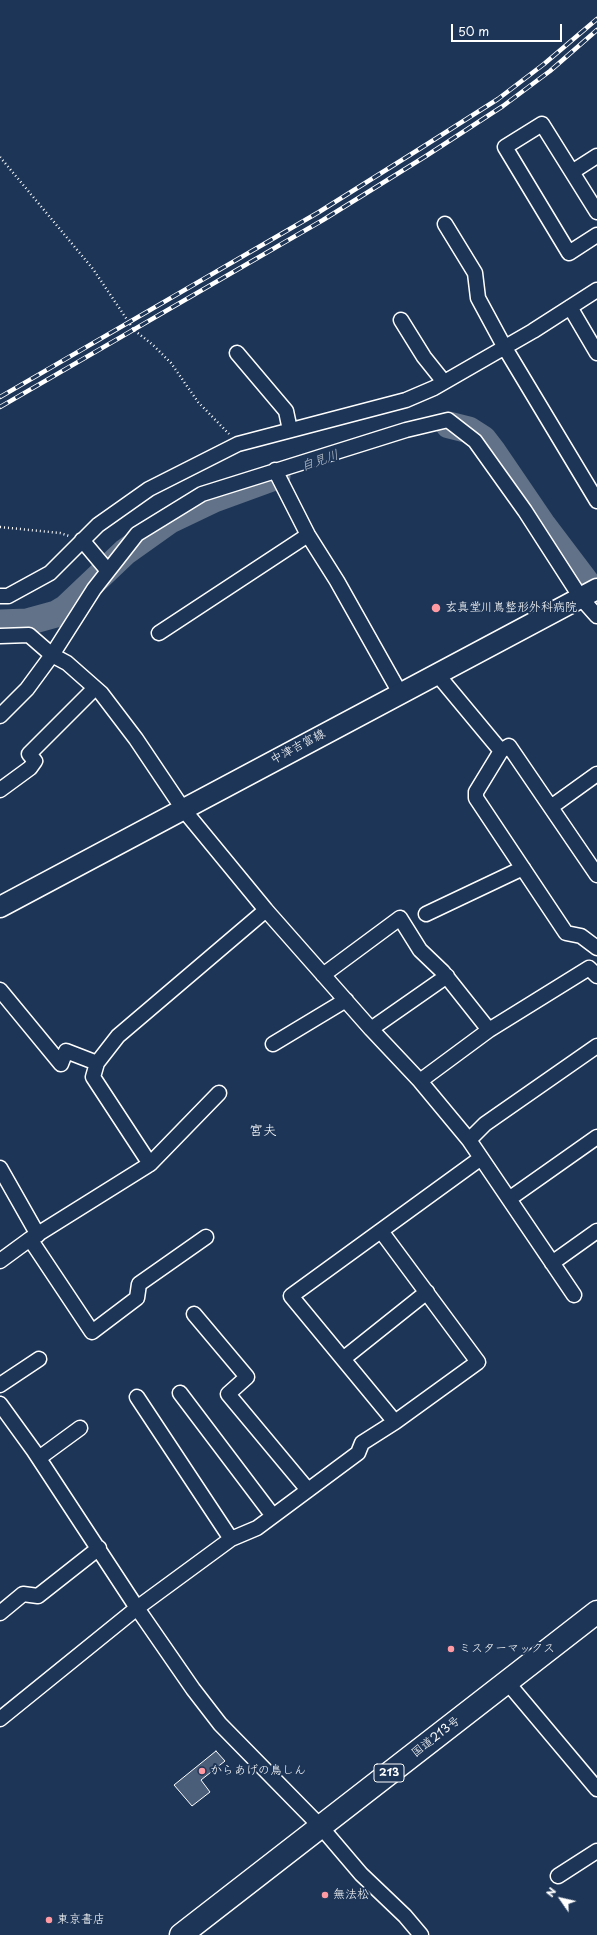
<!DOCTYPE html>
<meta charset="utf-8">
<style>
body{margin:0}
#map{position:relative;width:597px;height:1935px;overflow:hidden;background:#1d3557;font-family:"Playpen Sans",sans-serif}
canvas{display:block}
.north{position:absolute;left:541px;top:1879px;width:40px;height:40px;-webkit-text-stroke:3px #1d3557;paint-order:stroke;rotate:304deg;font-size:11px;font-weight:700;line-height:16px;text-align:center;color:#fff}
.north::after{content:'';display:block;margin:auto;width:14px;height:18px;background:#fff;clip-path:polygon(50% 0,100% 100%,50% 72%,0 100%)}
.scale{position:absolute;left:451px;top:24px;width:111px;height:18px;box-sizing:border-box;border:2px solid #fff;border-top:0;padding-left:5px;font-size:12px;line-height:14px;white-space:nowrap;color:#fff;-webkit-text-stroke:3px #1d3557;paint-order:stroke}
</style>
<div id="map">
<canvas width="597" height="1935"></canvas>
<div class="north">N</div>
<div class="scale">50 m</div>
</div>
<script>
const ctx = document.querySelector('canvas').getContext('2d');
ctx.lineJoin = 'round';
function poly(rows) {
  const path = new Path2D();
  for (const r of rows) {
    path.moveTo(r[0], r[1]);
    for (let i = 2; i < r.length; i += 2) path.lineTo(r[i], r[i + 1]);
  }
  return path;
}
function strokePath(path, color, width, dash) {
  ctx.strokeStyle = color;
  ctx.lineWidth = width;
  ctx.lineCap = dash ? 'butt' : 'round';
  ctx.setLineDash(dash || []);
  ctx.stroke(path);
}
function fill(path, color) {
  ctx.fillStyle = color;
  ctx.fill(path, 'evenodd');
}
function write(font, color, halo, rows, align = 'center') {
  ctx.font = font + ' "Playpen Sans","Klee One",sans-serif';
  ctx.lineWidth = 4;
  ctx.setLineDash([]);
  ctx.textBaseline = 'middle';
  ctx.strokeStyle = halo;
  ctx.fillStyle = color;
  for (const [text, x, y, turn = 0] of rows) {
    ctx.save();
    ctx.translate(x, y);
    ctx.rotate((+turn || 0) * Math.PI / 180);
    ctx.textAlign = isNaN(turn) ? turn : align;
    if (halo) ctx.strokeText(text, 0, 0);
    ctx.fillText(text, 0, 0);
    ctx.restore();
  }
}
strokePath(poly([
 [449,425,469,430,483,439,493,452,542,524,597,597],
 [0,623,27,622,56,614,66,608,125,552,170,520,214,499,277,476]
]), '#617289', 27);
const building = poly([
 [216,1751,225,1761,201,1780,210,1792,192,1806,174,1785,216,1751]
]);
fill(building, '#4a5d79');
strokePath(building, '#fff', 1);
const street = poly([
 [572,172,597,156],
 [597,212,542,124,505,147,569,253,597,235],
 [445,224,475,273,478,298,505,348,597,501],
 [570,307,597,353],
 [401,320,424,357,444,382],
 [237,353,286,411,290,430],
 [275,470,308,535,337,581,400,693],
 [82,540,108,571],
 [0,596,8,596,50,573,98,525,149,489,238,444,406,400,434,388,533,331,597,290],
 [159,633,308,535],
 [0,636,29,635,52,655,94,589,137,534,202,494,406,430,448,420,475,441,525,511,581,598,597,616],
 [437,674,501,751,476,792,476,798,566,933,581,936,597,948],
 [0,716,27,689,52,655,67,663,101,693,136,739,183,809,266,910,371,1029,420,1081,469,1140,574,1295],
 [501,751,509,746,597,875],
 [0,790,30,768,35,761,29,754,95,688],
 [551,807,597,774],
 [426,914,523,868],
 [323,975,400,918,420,950,443,972,489,1030],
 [0,990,61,1064,66,1051,97,1063],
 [371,1029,447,976],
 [273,1044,346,1000],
 [420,1081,489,1030,589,968,597,976],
 [469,1140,485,1124,597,1046],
 [150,1164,219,1093],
 [0,1168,38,1235],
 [509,1199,597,1137],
 [381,1231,478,1362,395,1422,291,1296,481,1158],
 [30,1239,92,1332,137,1298,139,1284,206,1237],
 [0,1261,30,1239,150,1164,93,1077,97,1063,118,1036,266,910],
 [552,1263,597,1231],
 [194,1314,247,1377,228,1394,308,1490],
 [343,1359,427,1292],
 [0,1385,39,1359],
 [180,1393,273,1516],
 [137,1397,231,1539],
 [0,1404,34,1451,137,1608,193,1689,220,1724,321,1827,361,1874,405,1916,421,1935],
 [39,1458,80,1428],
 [0,1613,23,1594,38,1596,99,1548],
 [507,1682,597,1789],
 [0,1719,137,1608,231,1539,257,1528,358,1453,362,1443,395,1422],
 [558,1876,597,1851]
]);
const secondary = poly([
 [0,907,597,589]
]);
const highway = poly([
 [181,1935,597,1612]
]);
strokePath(street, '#fff', 17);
strokePath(secondary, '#fff', 23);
strokePath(highway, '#fff', 25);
strokePath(poly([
 [0,157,93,269,134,330,153,345,171,363,198,402,229,434],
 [0,527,60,533,69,536]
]), '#fff', 2.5, [1, 3]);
strokePath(street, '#1d3557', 14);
strokePath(secondary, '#1d3557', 20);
strokePath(highway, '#1d3557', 22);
const rail = poly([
 [0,397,319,212,421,148,498,99,544,64,597,19],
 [0,407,323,220,426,156,503,106,550,71,597,30]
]);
strokePath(rail, '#fff', 4.5);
strokePath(rail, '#1d3557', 3, [9]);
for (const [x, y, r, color] of [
 [436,608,5,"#ff9aa2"],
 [451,1649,4,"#ff9aa2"],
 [202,1771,4,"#ff9aa2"],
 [325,1895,4,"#ff9aa2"],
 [49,1920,4,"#ff9aa2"]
]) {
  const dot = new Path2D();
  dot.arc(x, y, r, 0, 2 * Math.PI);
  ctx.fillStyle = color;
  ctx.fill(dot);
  strokePath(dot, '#1d3557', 1.5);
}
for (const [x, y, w] of [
 [389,1773,30]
]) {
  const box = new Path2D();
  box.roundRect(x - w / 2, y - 9, w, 18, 3);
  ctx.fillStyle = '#1d3557';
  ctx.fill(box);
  strokePath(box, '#fff', 1);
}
write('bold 11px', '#fff', null, [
 ["213",389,1773]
]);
write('12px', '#fff', '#1d3557', [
 ["玄真堂川嶌整形外科病院",445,608],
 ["ミスターマックス",459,1649],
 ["からあげの鳥しん",210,1771],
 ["無法松",333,1895],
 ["東京書店",57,1920]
], 'left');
write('12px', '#fff', '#1d3557', [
 ["中津吉富線",298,747,-28],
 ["国道213号",436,1737,-38]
]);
write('italic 13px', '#b8c0ca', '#1d3557', [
 ["自見川",320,461,-19]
]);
write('14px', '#fff', '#1d3557', [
 ["宮夫",263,1131]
]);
</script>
